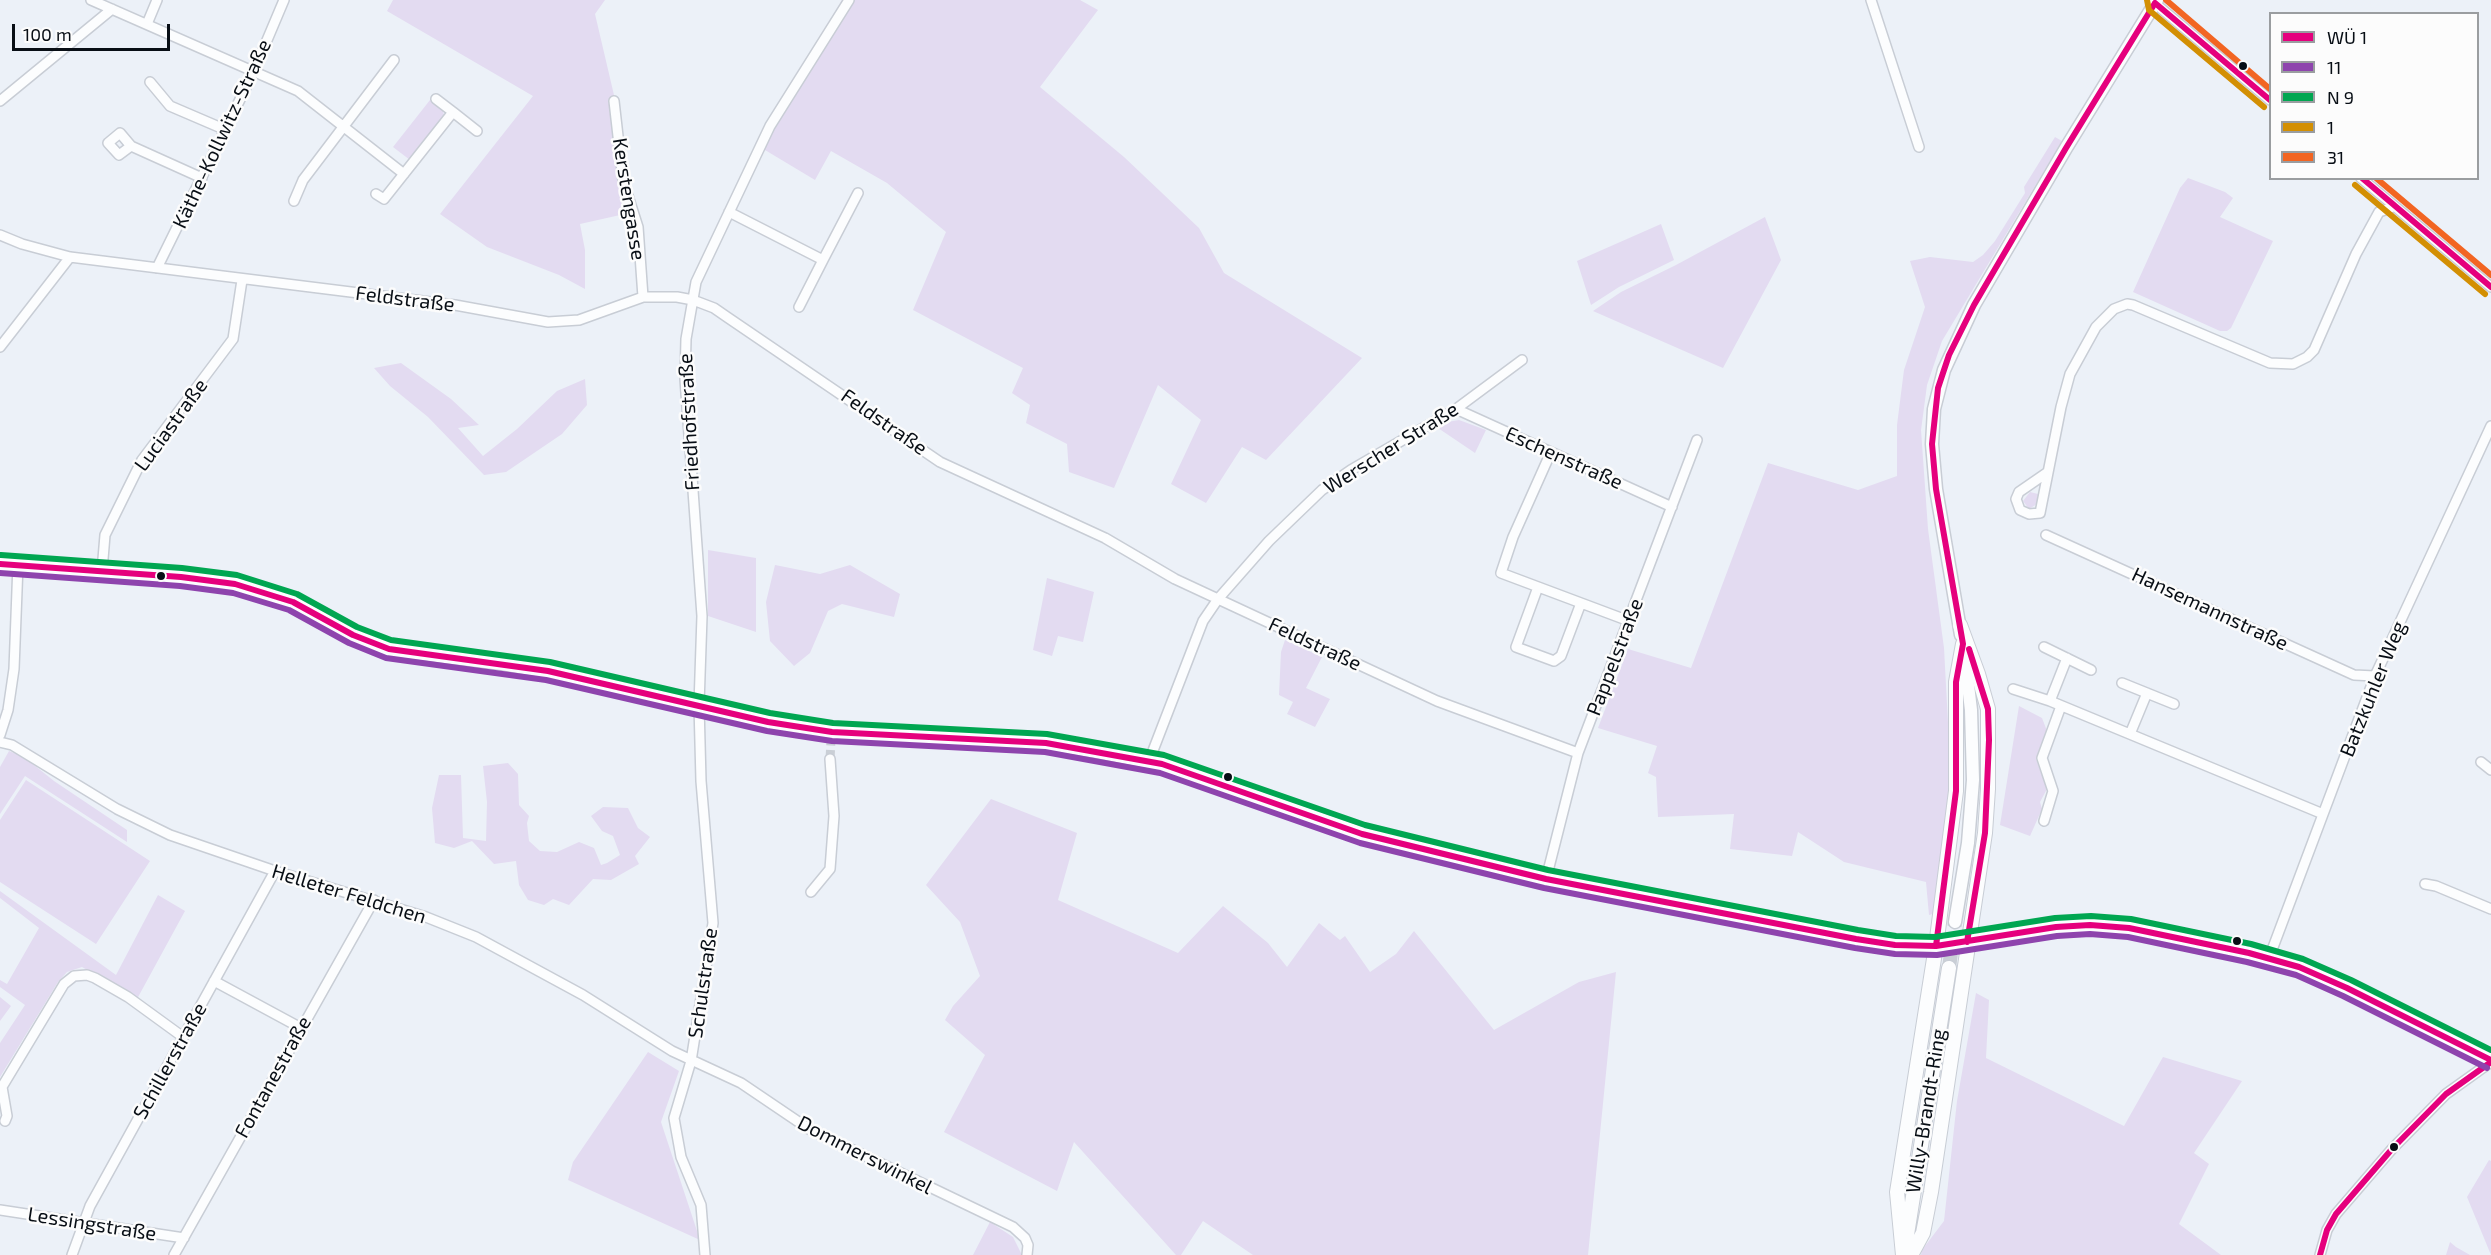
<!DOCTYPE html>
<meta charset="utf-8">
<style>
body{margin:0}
#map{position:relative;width:2491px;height:1255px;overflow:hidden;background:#ecf1f8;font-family:"Exo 2",sans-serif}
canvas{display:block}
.legend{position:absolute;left:2269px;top:12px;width:210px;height:168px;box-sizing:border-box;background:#fcfcfc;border:2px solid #9a9da0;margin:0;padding:8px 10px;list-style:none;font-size:18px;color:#080e15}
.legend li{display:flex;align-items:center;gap:12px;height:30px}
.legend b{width:30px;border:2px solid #9a9da0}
.scale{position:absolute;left:12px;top:24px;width:158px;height:27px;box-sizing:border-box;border:3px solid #080e15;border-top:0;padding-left:8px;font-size:18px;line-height:21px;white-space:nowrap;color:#080e15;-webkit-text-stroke:4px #fcfcfc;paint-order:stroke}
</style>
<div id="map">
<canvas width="2491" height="1255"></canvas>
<ul class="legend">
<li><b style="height:8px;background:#e5007d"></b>WÜ 1</li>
<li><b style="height:8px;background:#8e44ad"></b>11</li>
<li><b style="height:8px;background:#00a651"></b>N 9</li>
<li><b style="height:8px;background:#d38f03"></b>1</li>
<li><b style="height:8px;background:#f26522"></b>31</li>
</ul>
<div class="scale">100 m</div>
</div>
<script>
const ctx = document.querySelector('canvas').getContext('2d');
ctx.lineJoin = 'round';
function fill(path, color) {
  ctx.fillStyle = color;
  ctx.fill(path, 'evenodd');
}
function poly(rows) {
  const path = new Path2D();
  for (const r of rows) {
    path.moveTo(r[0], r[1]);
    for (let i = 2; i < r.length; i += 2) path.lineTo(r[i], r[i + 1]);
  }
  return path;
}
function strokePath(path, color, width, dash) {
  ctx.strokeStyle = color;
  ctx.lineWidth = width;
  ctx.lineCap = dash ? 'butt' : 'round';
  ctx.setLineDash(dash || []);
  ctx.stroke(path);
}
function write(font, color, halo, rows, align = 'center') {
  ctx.font = font + ' "Exo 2",sans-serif';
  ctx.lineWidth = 5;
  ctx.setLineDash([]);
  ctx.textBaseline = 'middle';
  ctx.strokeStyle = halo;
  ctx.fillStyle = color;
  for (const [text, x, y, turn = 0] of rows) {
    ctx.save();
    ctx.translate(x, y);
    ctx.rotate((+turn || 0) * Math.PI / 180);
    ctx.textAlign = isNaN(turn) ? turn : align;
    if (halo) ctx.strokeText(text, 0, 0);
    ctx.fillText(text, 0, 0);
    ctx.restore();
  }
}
fill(poly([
 [393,0,605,0,595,14,621,125,626,174,638,211,580,224,585,250,585,289,559,275,487,247,440,214,533,96,387,11],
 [842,0,1080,0,1098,10,1040,87,1124,157,1199,228,1224,273,1362,358,1266,460,1242,447,1206,503,1171,484,1201,420,1158,385,1114,488,1069,472,1067,444,1026,423,1030,405,1012,393,1023,368,913,310,946,232,887,183,831,151,815,180,755,144],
 [430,100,443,110,444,117,410,160,393,147],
 [2055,137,2062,141,1942,341,1927,385,1921,430,1928,529,1944,648,1951,778,1933,914,1929,915,1926,882,1844,862,1798,832,1792,856,1730,849,1734,814,1658,817,1656,777,1648,773,1657,746,1598,728,1628,649,1691,668,1768,463,1858,490,1897,476,1897,425,1904,370,1925,307,1910,261,1930,257,1973,262,1983,255,1995,241,2025,193,2024,187],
 [2188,178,2225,192,2233,198,2220,217,2273,241,2231,328,2227,331,2220,331,2133,292,2180,188],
 [1765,217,1781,260,1723,368,1593,311,1621,292,1676,265],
 [1661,224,1674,260,1619,287,1591,305,1577,261],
 [401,363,451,399,479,425,458,428,483,456,517,429,557,391,585,379,587,405,562,434,506,472,484,475,428,417,390,386,374,368],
 [1459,420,1486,430,1475,453,1438,428,1447,422],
 [2030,492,2038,494,2037,504,2029,509,2023,501],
 [708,550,756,558,756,632,708,616],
 [775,565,820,574,850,565,900,594,894,617,842,604,828,611,810,653,794,666,770,641,766,602],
 [1047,578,1094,592,1083,642,1058,636,1052,656,1033,650],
 [1285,640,1322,657,1306,688,1330,699,1315,727,1287,714,1293,702,1279,695,1281,652],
 [2019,706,2042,718,2047,731,2036,759,2047,789,2040,802,2042,809,2030,836,2000,825],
 [9,751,24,757,54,781,127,830,127,842,25,776,0,814,0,767],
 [508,763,518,774,519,805,529,816,527,823,529,841,540,851,557,852,579,842,594,848,601,865,607,863,620,855,613,836,602,831,591,816,603,807,628,808,638,828,650,837,635,856,639,864,611,880,593,879,569,905,553,899,544,905,528,900,519,885,516,861,494,864,472,841,454,848,435,843,432,808,439,775,461,775,463,838,486,841,487,802,483,766],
 [26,780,150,861,96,944,0,882,0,820],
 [991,799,1077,833,1058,900,1178,953,1223,906,1268,943,1287,967,1319,923,1340,940,1345,936,1370,972,1396,954,1414,931,1494,1030,1579,982,1616,972,1588,1255,1253,1255,1203,1221,1181,1255,1176,1255,1074,1142,1057,1191,944,1132,985,1055,945,1020,953,1006,980,976,960,922,926,885],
 [0,891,116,975,158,895,185,911,137,999,82,967,67,972,58,982,0,1077,0,1043,25,1005,0,987,0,980,7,984,39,928,0,898],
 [1976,993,1989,1000,1986,1058,2124,1126,2163,1057,2242,1081,2194,1153,2209,1164,2179,1224,2221,1255,1921,1255,1922,1250,1944,1221,1957,1101],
 [0,997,11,1006,0,1021],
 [648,1052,679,1071,661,1122,700,1240,568,1180,573,1162],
 [2489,1160,2491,1161,2491,1255,2467,1197],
 [990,1222,1013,1237,1022,1255,973,1255],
 [2450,1242,2456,1247,2470,1255,2446,1255]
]), '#e3dbf1');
strokePath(poly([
 [830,759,831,741]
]), '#cacfd6', 9, [9, 4.5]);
strokePath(poly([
 [1949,968,1955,922]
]), '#cacfd6', 14, [14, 7]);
const minor = poly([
 [91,0,298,91,404,174],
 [1871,0,1919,147],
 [2151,0,2270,100],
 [147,24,157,0],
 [150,82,170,106,226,130],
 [436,99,453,112],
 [0,101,112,9],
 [614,101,623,180,638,227,643,297],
 [131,146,119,155,108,143,120,133,131,146,202,178],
 [2361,178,2491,287],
 [376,194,384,199,453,112,477,131],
 [294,201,303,180,394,60],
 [729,212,823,260,799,307],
 [0,235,22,244,70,257,455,305,548,322,579,320,643,297,677,297,693,300,714,308,727,317,940,462,1105,538,1175,579,1437,701,1578,753],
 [823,260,858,193],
 [157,268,254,71,284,0],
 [0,347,70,257],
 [1456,409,1672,507],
 [1551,452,1513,537,1501,573,1629,621],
 [2048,472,2019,492,2016,499,2020,510,2029,514,2040,513,2061,407,2070,374,2096,327,2114,309,2127,304,2133,305,2270,363,2293,364,2307,357,2314,350,2356,254,2379,212,2393,207],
 [2046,535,2354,675,2375,676],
 [102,571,105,535,142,460,233,339,242,280],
 [1538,587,1516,647,1554,661,1561,656,1581,603],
 [2044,647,2091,670],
 [2122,683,2174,704],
 [2013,689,2050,701,2323,814],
 [2050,701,2067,658],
 [2130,734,2147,693],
 [0,735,8,710,14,669,18,564],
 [0,742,12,745,117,809,170,835,275,871,426,917,476,937,583,995,672,1051,741,1083,809,1129,1013,1227,1025,1238,1028,1245,1027,1255],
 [1149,761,1203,621,1218,599,1269,541,1322,490,1351,470,1456,409,1522,360],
 [2481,762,2491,770],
 [2044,821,2053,791,2042,758,2061,706],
 [1546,879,1578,753,1697,440],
 [2425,884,2436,886,2491,909],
 [811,892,830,869,834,816,830,759],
 [2269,958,2375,676,2491,426],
 [214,981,301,1028],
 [5,1121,7,1116,2,1087,64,984,74,976,87,975,95,978,128,997,183,1037],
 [0,1210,184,1238],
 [72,1255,90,1206,275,871],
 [174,1255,374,900],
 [705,1255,701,1205,681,1157,674,1118,691,1061,713,923,701,781,699,705,702,616,685,379,686,339,696,282,770,126,849,0],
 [2320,1255,2327,1230,2336,1214,2392,1149,2446,1094,2491,1062]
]);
const tertiary = poly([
 [1961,635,1936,489,1932,444,1934,409,1944,370,1974,305,2066,148,2157,0],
 [1955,922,1968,843,1973,780,1971,710,1964,652]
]);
const secondary = poly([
 [0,564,181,577,235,584,293,602,353,635,389,649,502,663,548,671,768,722,832,732,1046,743,1091,750,1162,764,1362,834,1546,879,1856,939,1895,945,1936,946,2056,927,2090,925,2129,928,2249,953,2299,967,2347,988,2491,1060],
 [1906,1241,1949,968],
 [1903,1255,1897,1192,1936,946,1956,791,1956,682,1963,644],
 [1911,1255,1923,1233,1931,1192,1985,833,1988,789,1988,709,1978,674,1960,625]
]);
strokePath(minor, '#c8cdd5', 12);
strokePath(tertiary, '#c8cdd5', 15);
strokePath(secondary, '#c8cdd5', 16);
strokePath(minor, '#fcfdfe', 9);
strokePath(tertiary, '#fcfdfe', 12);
strokePath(secondary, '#fcfdfe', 14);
strokePath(poly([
 [2155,3,2270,100],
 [2362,178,2491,287],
 [0,564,181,577,235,584,293,602,353,635,389,649,548,671,768,722,832,732,1046,743,1162,764,1362,834,1546,879,1856,939,1895,945,1936,946,2056,927,2090,925,2129,928,2249,953,2299,967,2347,988,2491,1060],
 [1967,942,1985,833,1989,740,1988,709,1969,649],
 [1936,946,1956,791,1956,682,1963,644,1936,489,1932,444,1938,388,1949,355,1974,305,2066,148,2155,3],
 [2320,1255,2327,1230,2336,1214,2392,1149,2446,1094,2491,1062]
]), '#e5007d', 6);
strokePath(poly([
 [0,573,180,586,233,593,289,610,349,643,386,658,546,680,767,731,832,741,1045,752,1160,773,1360,843,1544,888,1855,948,1895,954,1937,955,2057,936,2090,934,2128,937,2247,962,2296,975,2343,996,2487,1068]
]), '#8e44ad', 6);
strokePath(poly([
 [1,555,182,568,237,575,297,594,357,627,391,640,550,662,770,713,833,723,1047,734,1164,755,1365,825,1548,870,1858,930,1896,936,1935,937,2055,918,2091,916,2131,919,2251,944,2303,959,2351,980,2491,1050]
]), '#00a651', 6);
strokePath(poly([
 [2147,0,2149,10,2264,107],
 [2355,185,2485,294]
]), '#d38f03', 6);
strokePath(poly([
 [2166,0,2270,89],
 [2376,178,2491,275]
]), '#f26522', 6);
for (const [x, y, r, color] of [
 [2243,66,5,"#080e15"],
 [161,576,5,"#080e15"],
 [1228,777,5,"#080e15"],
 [2237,941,5,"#080e15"],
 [2394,1147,5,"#080e15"]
]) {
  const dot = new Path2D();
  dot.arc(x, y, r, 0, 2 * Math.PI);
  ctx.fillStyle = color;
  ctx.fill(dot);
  strokePath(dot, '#fcfcfc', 2);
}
write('20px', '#080e15', '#fcfcfc', [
 ["Käthe-Kollwitz-Straße",222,134,-65],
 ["Kerstengasse",629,199,81],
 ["Feldstraße",405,299,7],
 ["Friedhofstraße",689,422,-93],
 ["Feldstraße",884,422,35],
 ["Luciastraße",171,425,-54],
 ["Werscher Straße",1391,448,-32],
 ["Eschenstraße",1564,458,24],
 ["Hansemannstraße",2210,609,25],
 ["Feldstraße",1315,644,25],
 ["Pappelstraße",1615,657,-69],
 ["Batzkuhler Weg",2373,689,-68],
 ["Helleter Feldchen",349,894,17],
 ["Schulstraße",703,983,-82],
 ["Schillerstraße",170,1061,-61],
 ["Fontanestraße",273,1077,-61],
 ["Willy-Brandt-Ring",1926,1111,-81],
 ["Dommerswinkel",865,1155,27],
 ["Lessingstraße",92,1224,9]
]);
</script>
